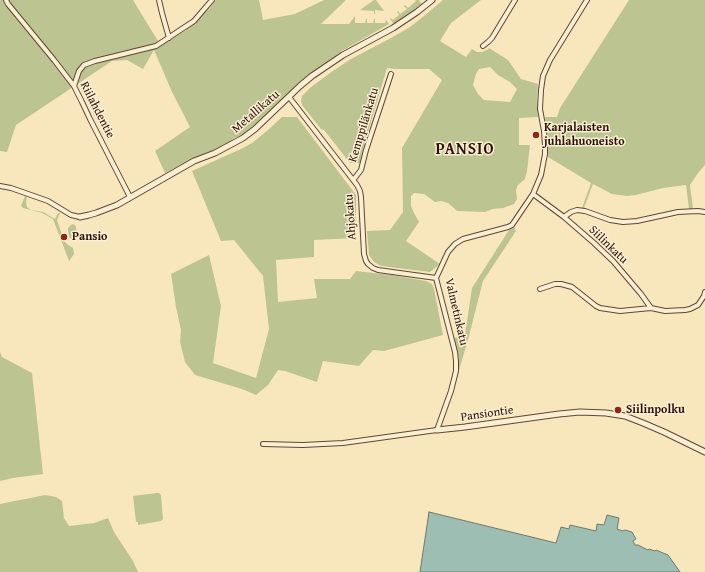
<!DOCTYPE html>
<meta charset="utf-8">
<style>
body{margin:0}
canvas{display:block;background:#f8e7bc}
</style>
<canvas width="705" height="572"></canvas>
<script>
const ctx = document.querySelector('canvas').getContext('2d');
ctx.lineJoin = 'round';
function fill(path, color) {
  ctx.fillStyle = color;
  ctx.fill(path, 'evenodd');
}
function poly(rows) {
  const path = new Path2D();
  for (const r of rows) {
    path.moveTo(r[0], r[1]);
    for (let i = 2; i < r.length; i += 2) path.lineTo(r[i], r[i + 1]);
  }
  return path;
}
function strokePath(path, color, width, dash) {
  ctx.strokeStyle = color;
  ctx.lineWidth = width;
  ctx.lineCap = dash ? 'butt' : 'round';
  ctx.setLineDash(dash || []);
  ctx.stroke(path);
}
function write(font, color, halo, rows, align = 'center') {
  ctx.font = font + ' "Gentium Book Plus",serif';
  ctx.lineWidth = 3;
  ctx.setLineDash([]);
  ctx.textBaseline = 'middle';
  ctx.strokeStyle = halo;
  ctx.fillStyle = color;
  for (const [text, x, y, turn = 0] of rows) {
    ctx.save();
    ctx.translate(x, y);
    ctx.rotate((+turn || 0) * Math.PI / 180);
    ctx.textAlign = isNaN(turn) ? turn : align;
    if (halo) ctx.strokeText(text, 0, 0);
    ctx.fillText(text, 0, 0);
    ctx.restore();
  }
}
fill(poly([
 [0,0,133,0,158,41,156,47,169,41,185,31,210,8,216,0,259,0,263,20,295,14,324,0,346,0,321,24,349,24,355,16,355,23,365,23,366,19,367,19,367,23,373,23,374,19,375,19,375,23,385,23,386,20,389,24,342,51,310,74,271,111,243,135,234,138,228,144,191,159,165,173,155,151,190,127,172,92,154,50,143,69,127,60,112,61,16,125,7,152,0,151],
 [374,0,376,0,384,11,375,10,375,14,374,14,374,11,360,10],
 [415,0,419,0,422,4,396,23,393,23,390,19,390,18,393,20,399,15,397,12,398,11,400,14,407,9,404,6,405,5,408,8,416,1],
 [443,0,481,0,451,23,440,41,466,57,472,49,477,52,482,52,487,50,489,48,508,60,521,79,538,84,537,98,538,117,519,118,519,145,530,145,527,171,525,179,518,185,516,190,517,199,514,204,503,208,493,209,485,212,457,211,454,208,448,203,441,201,435,202,424,194,414,193,411,196,411,206,414,213,419,222,406,241,440,264,430,272,381,266,374,262,369,255,367,231,390,230,403,212,402,148,442,80,429,69,395,69,387,68,364,145,360,163,350,163,324,130,321,129,302,105,301,101,302,96,310,88,330,73,351,59,391,38,410,27,424,16],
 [490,67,498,75,510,82,517,89,510,102,484,100,478,94,473,85,476,74,479,69],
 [629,0,705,0,705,165,698,173,690,185,693,209,689,209,686,185,663,188,636,195,627,196,612,194,593,184,584,208,582,208,591,183,548,157,548,137,545,117,557,117,560,108],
 [282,117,297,117,356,195,356,238,314,240,314,257,276,260,278,302,317,298,314,279,350,279,356,271,392,275,426,281,432,284,434,289,443,335,384,351,373,350,359,366,323,361,317,382,285,371,278,370,268,385,256,395,242,389,195,375,185,362,180,342,181,330,176,307,171,274,209,255,221,306,213,363,256,378,269,329,263,276,234,240,221,241,192,171,243,148,252,143,268,130],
 [25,196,27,197,26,202,27,207,31,210,43,212,55,219,58,213,60,213,57,220,62,235,61,237,67,244,73,248,74,254,69,261,53,219,42,213,23,208,21,206],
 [72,224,75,225,76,227,77,237,75,240,70,238,68,232,68,228],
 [514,227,516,231,483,281,469,336,458,374,459,359,454,338,465,335,472,288,509,230],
 [0,352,2,357,32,373,43,474,13,478,0,481],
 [157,493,159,493,161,495,163,519,161,521,138,525,138,522,136,522,133,496],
 [45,495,56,497,62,501,64,518,69,526,94,523,108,518,114,532,133,561,138,572,0,572,0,504]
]), '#bcc591');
const water = poly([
 [429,512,556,543,561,527,569,529,570,525,596,531,597,524,604,525,607,515,619,518,617,529,623,531,625,530,632,532,636,539,633,541,635,545,638,545,648,550,649,549,655,551,656,550,668,555,680,572,420,572,429,512]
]);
fill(water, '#9dbfb3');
strokePath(water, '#70796d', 1);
const minor = poly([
 [6,0,8,4,54,60,74,86,82,102,90,119,130,197],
 [159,0,162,13,169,38],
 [483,46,488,42,492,38,515,0],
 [74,86,79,71,84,65,95,61,156,46,194,21,212,0],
 [289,97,357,185,360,191,361,197,364,254,366,261,368,264,373,268,378,270,436,278],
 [354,179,361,170,366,150,391,74],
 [0,186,11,188,48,201,71,215,80,217],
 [533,194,564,217,594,243,613,261,641,294,651,308,665,311,685,310,690,309,698,305,704,296,705,292],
 [564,217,571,212,577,210,585,211,610,220,623,222,637,221,678,212,698,211,705,212],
 [540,289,555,284,561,284,572,287,596,306,600,308,620,311,651,308],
 [263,444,303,445,343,443,437,430,451,391,456,371,456,361,455,352,436,278,448,252,455,244,463,239,508,227,512,225,533,194,541,175,545,154,545,146,544,131,540,109,541,90,543,76,550,60,587,0]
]);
const tertiary = poly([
 [80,217,89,215,96,213,117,205,194,161,215,153,243,138,255,129,300,86,312,76,343,55,393,28,417,12,432,0],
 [437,430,465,427,559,414,580,412,606,413,625,416,643,423,664,432,705,452]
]);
strokePath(minor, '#604633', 6);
strokePath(tertiary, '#604633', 7);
strokePath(minor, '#faefd3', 4);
strokePath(tertiary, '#faefd3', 5);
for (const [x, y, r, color] of [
 [536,135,4,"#8f2418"],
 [64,237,4,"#8f2418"],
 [618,410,4,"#8f2418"]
]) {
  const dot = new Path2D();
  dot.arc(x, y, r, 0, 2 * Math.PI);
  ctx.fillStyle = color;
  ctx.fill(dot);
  strokePath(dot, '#faefd3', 1.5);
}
write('12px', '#2d1005', '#faefd3', [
 ["Riilahdentie",97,110,63],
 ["Metallikatu",256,112,-41],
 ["Kemppilänkatu",364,125,-73],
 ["Ahjokatu",351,217,-94],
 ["Siilinkatu",608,245,44],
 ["Valmetinkatu",456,312,77],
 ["Pansiontie",487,414,-8]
]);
write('bold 12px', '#2d1005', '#faefd3', [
 ["Karjalaisten",544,128],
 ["juhlahuoneisto",544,142],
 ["Pansio",72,237],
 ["Siilinpolku",626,410]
], 'left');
ctx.letterSpacing = '1px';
write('bold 16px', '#2d1005', '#faefd3', [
 ["PANSIO",465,150]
]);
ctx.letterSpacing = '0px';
</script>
